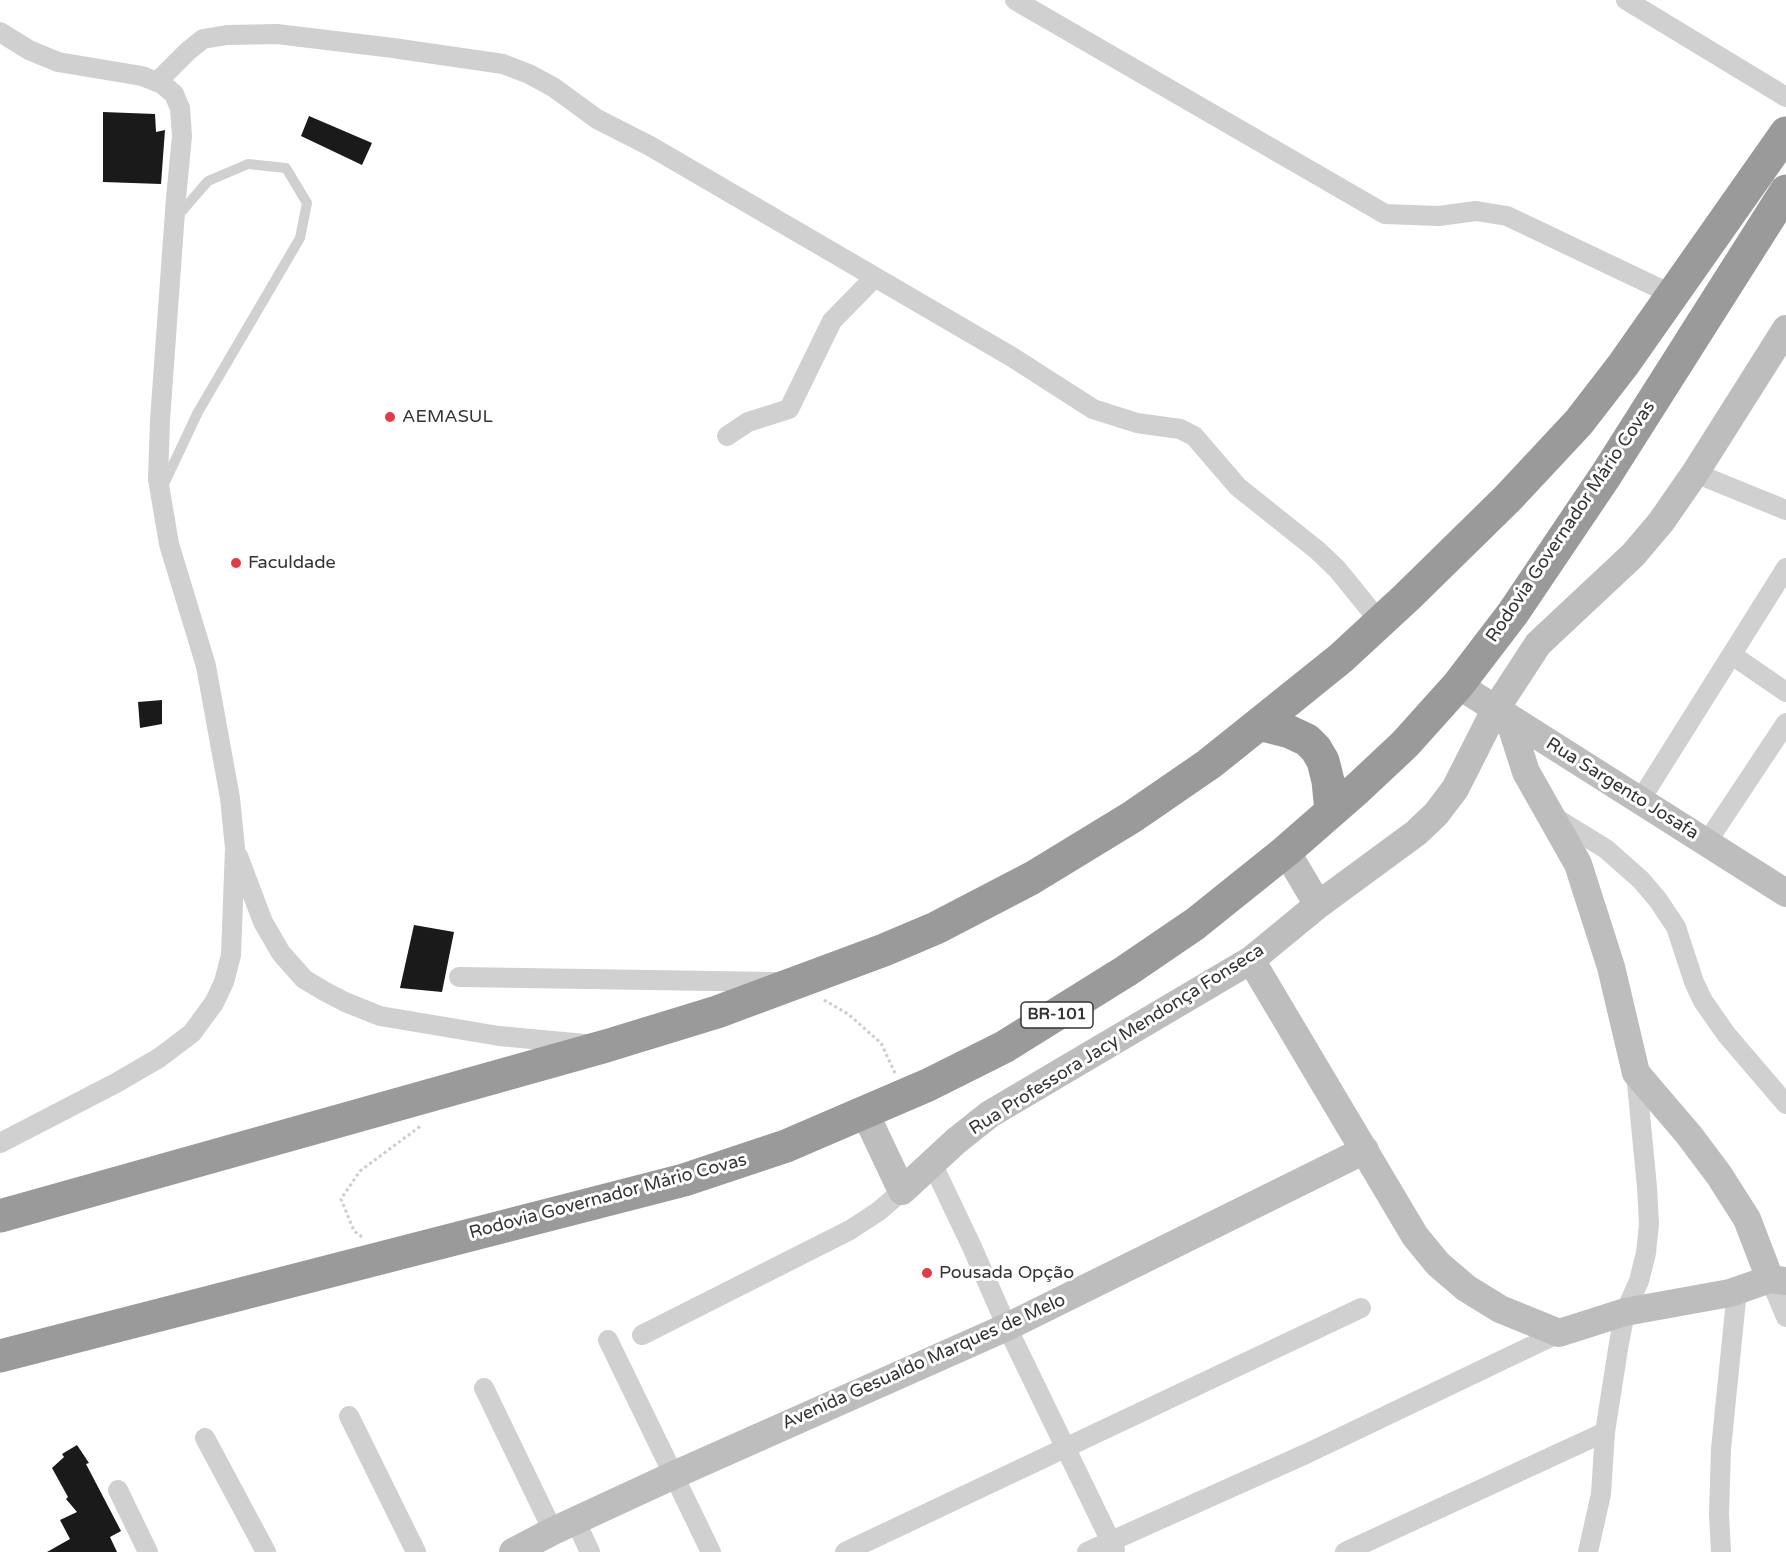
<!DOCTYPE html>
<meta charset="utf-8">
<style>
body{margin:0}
canvas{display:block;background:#fff}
</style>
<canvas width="1786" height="1552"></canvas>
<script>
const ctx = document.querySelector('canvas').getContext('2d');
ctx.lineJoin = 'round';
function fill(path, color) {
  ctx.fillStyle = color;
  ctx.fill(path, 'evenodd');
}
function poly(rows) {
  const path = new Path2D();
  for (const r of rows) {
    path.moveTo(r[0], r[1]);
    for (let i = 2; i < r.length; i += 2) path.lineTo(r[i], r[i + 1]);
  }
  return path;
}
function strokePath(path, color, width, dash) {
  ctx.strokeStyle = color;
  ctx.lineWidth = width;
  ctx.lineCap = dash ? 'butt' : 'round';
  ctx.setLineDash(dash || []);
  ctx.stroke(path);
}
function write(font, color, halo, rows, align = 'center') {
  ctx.font = font + ' "Varela Round",sans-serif';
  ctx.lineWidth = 6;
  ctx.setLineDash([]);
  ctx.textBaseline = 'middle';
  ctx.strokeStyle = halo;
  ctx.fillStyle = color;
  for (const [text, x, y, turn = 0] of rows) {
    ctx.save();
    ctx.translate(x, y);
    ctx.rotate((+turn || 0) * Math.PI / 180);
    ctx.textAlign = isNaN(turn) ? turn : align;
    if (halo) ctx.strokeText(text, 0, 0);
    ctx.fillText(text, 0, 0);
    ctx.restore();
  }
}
fill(poly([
 [103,112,155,114,156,132,165,130,161,184,103,182],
 [309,116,372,143,362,165,301,136],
 [162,700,162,724,140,728,138,702],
 [414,925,454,932,442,992,400,988],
 [77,1445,89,1463,86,1464,121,1531,110,1537,117,1552,47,1552,70,1539,60,1520,77,1512,66,1499,68,1497,52,1468,64,1457,62,1454]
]), '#1a1a1a');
strokePath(poly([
 [824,1000,848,1014,881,1043,895,1073],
 [362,1237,354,1231,341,1199,360,1171,422,1125]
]), '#cdcdcd', 3, [3, 3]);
strokePath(poly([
 [163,486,198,412,300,238,307,203,286,168,248,164,208,181,176,218]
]), '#d0d0d0', 10);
strokePath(poly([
 [1015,0,1385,214,1439,216,1476,211,1507,216,1673,295],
 [1626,0,1786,97],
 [0,32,29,50,58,62,142,76,162,84,174,94,180,108,182,136,176,198,160,420,158,479,169,544,206,666,230,798,235,848,231,955,224,982,214,1003,192,1033,159,1058,116,1083,0,1143],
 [157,82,188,51,203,39,227,35,277,34,393,48,503,64,529,74,553,87,597,119,650,146,1012,357,1093,409,1137,423,1180,429,1194,436,1238,487,1317,550,1337,569,1380,622],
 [727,436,748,422,789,409,832,321,875,277],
 [1695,473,1786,510],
 [1732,655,1786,692],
 [1641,799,1786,568],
 [1554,817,1606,849,1641,880,1658,900,1676,927,1694,982,1703,1001,1726,1034,1786,1104],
 [1707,842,1786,723],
 [238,856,263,922,281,953,304,979,324,991,345,1002,380,1016,499,1036,585,1044],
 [459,977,776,982],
 [932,1163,972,1247,1007,1327,1115,1550],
 [1770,1279,1786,1317],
 [642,1335,850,1230,879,1211,902,1191],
 [608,1340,711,1552],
 [484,1388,553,1531],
 [349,1416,416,1552],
 [205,1438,266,1552],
 [118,1490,148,1552],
 [576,1522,590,1552],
 [845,1552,1361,1308],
 [1087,1552,1308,1453,1559,1333],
 [1345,1552,1605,1432],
 [1588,1552,1601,1494,1605,1432,1619,1343,1625,1312,1639,1281,1646,1253,1649,1224,1647,1187,1636,1073],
 [1721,1552,1719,1514,1721,1449,1737,1290]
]), '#d0d0d0', 20);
strokePath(poly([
 [1458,685,1786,893],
 [1509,719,1526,772,1578,864,1611,967,1636,1073,1689,1135,1719,1175,1747,1219,1770,1279],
 [1286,851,1318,905],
 [1251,960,1415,1236,1438,1264,1466,1288,1500,1309,1559,1333,1625,1312,1730,1293,1770,1279,1786,1281],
 [865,1113,902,1191,956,1141,990,1114,1251,960,1318,905,1416,833,1436,814,1455,789,1495,710,1538,644,1633,555,1661,522,1695,473,1786,329],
 [513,1552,553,1531,674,1475,1007,1327,1365,1150]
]), '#bdbdbd', 28);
strokePath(poly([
 [1259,724,1290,732,1307,740,1316,749,1323,761,1328,781,1331,811],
 [0,1216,606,1046,717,1012,884,950,936,928,1032,878,1132,817,1209,764,1259,724,1341,658,1407,597,1508,498,1579,422,1623,365,1786,133],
 [0,1356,684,1180,786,1146,928,1085,1004,1047,1126,971,1195,924,1286,851,1357,789,1405,744,1458,685,1513,613,1606,475,1786,191]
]), '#9a9a9a', 33);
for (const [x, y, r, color] of [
 [390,417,6,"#e63946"],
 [236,563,6,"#e63946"],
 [927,1273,6,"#e63946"]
]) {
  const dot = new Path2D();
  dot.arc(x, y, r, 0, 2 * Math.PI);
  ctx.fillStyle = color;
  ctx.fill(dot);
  strokePath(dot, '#fff', 2);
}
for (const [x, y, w] of [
 [1057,1015,72]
]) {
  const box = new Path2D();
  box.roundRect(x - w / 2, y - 13, w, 26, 4.5);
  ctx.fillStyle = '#fff';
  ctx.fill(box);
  strokePath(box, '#333', 1.5);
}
write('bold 16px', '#333', null, [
 ["BR-101",1057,1015]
]);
write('18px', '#333', '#fff', [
 ["AEMASUL",402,417],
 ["Faculdade",248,563],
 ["Pousada Opção",939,1273]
], 'left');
write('18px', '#333', '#fff', [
 ["Rodovia Governador Mário Covas",1571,522,-56],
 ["Rua Sargento Josafa",1622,789,32],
 ["Rua Professora Jacy Mendonça Fonseca",1117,1040,-32],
 ["Rodovia Governador Mário Covas",608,1197,-15],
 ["Avenida Gesualdo Marques de Melo",924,1362,-24]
]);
</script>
